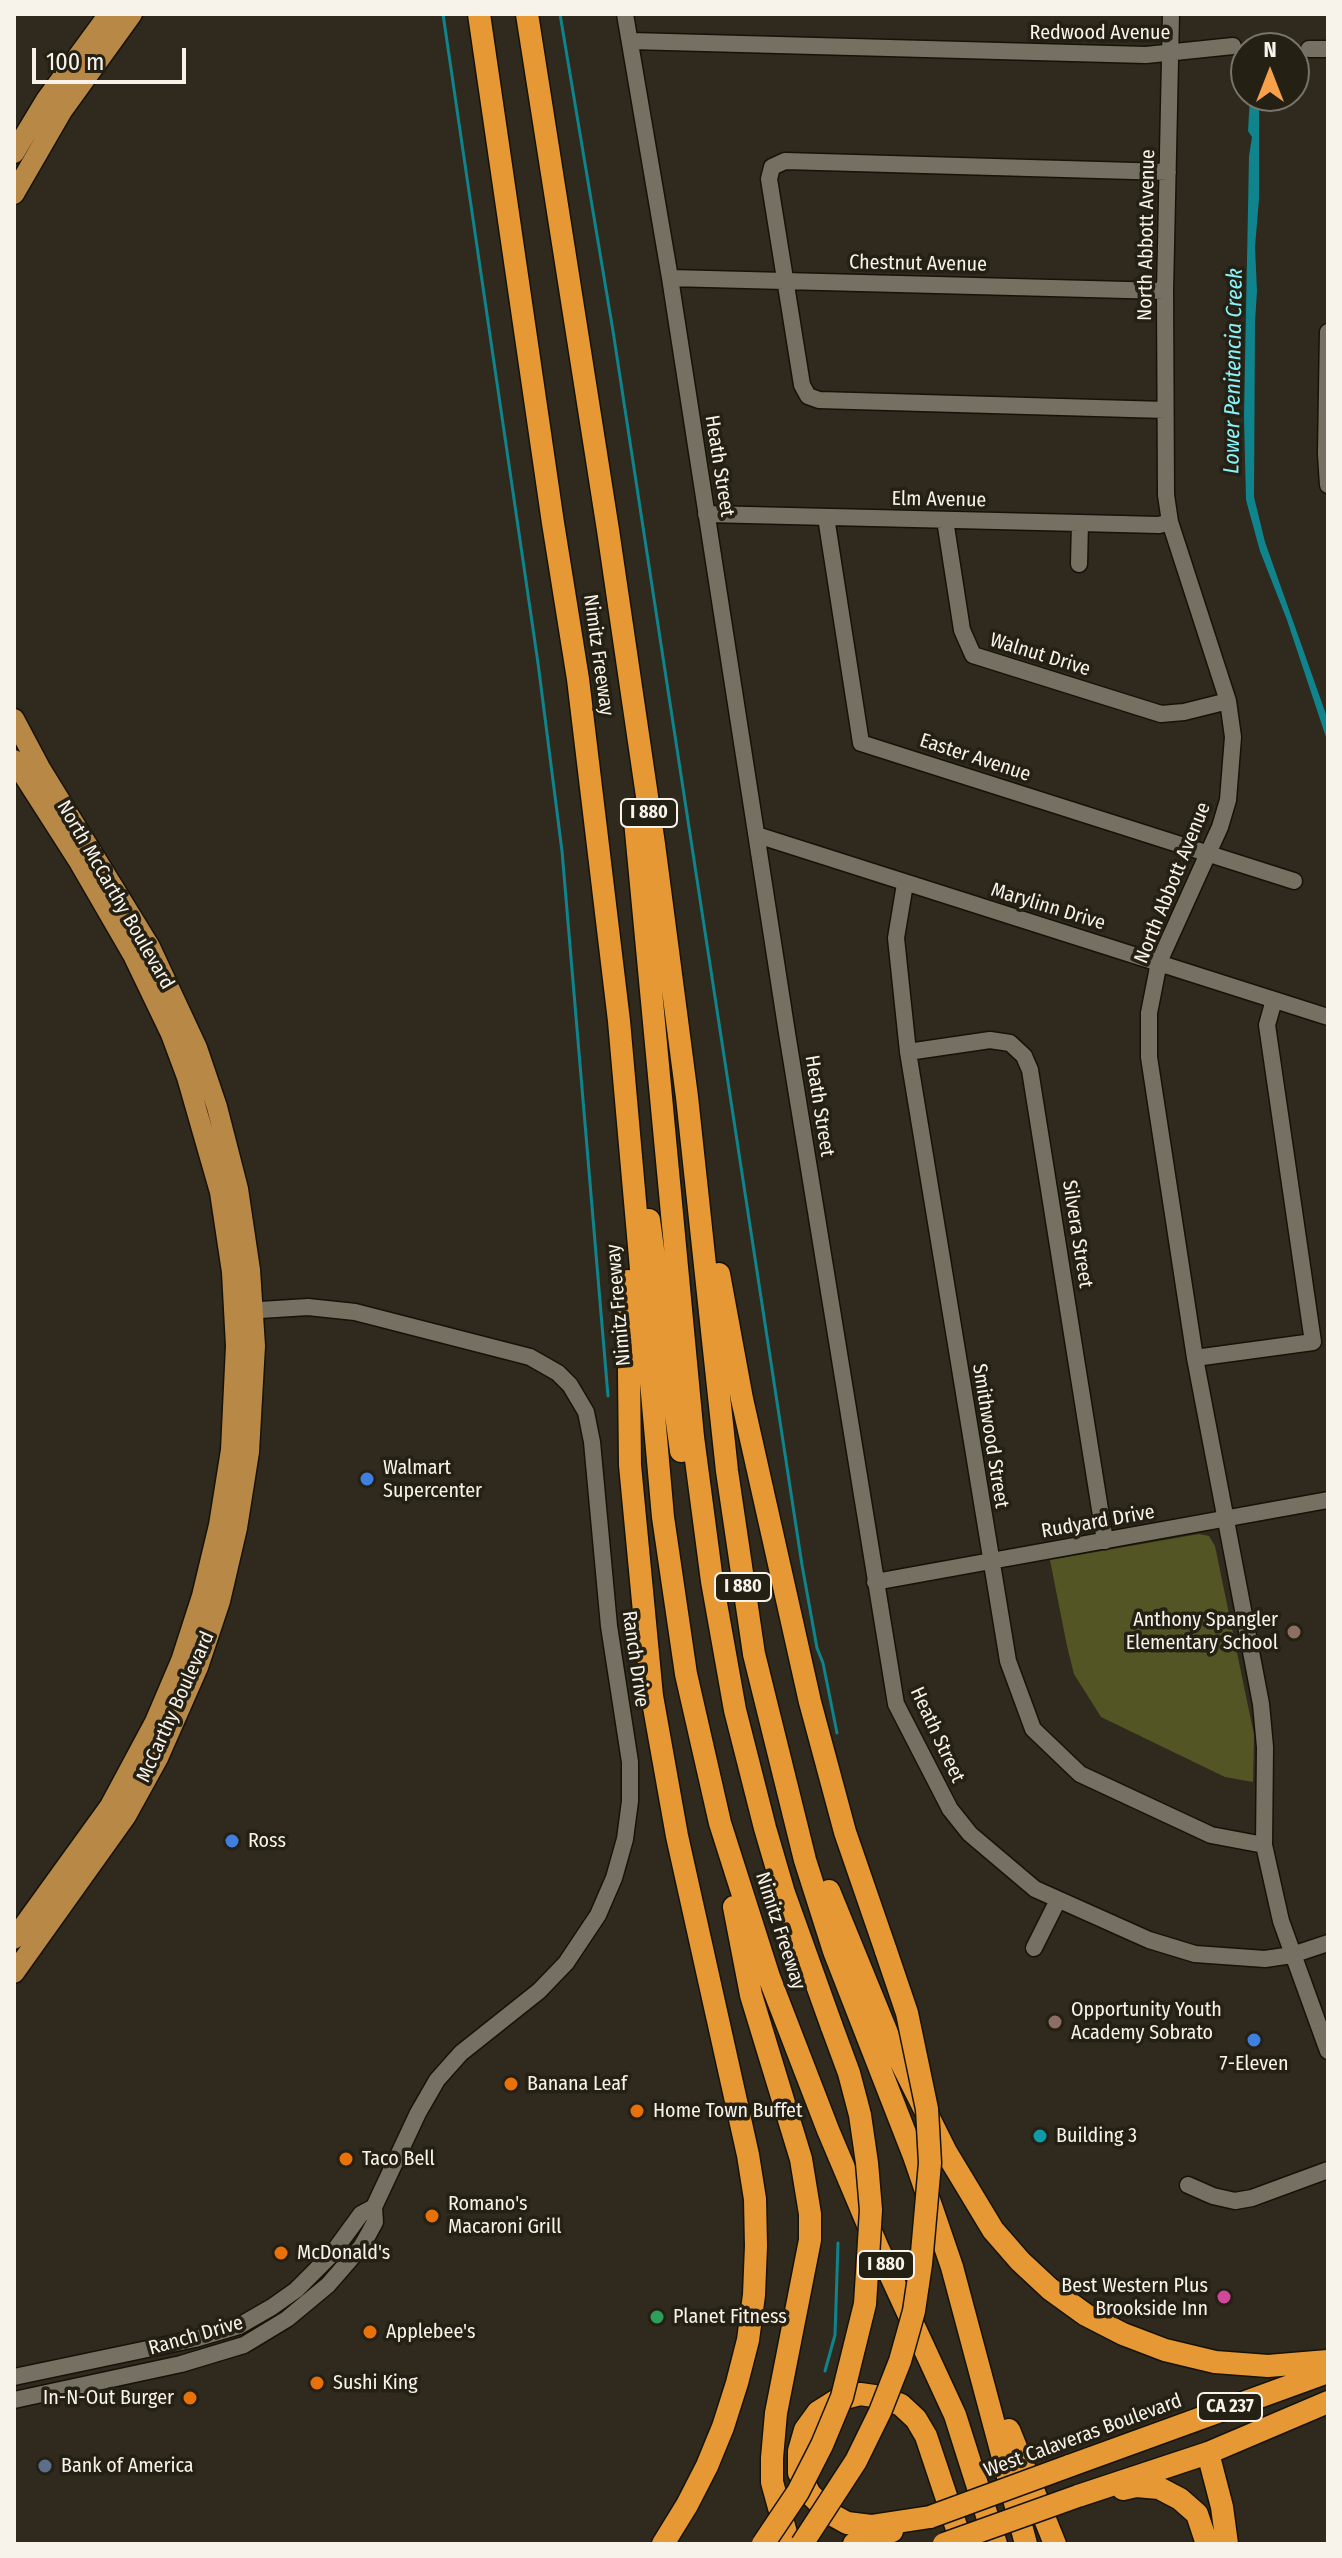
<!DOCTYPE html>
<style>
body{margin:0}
#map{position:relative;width:1342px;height:2558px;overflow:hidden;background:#2f2a1d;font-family:"Fira Sans Condensed",sans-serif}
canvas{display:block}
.frame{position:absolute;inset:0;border:16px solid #f7f3eb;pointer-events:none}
.north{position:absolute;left:1230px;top:32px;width:80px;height:80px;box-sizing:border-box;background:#252014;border:2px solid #79746a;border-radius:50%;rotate:0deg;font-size:22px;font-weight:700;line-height:32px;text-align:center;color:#f7f3eb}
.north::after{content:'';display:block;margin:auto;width:28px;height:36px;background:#f7a14a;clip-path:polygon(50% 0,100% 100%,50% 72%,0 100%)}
.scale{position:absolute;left:32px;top:48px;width:154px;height:36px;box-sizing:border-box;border:4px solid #f7f3eb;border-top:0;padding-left:10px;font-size:24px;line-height:28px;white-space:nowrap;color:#f7f3eb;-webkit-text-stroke:6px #252014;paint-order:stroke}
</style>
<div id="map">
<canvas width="1342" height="2558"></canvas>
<div class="frame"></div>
<div class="north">N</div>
<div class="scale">100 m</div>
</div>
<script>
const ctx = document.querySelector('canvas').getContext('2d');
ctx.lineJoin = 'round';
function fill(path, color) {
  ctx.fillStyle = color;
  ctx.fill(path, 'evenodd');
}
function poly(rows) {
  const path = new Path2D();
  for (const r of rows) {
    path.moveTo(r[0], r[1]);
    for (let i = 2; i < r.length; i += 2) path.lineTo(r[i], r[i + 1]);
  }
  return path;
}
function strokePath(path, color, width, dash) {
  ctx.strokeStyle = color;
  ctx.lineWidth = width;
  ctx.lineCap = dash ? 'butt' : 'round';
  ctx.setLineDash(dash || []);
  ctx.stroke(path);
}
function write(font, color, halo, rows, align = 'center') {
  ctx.font = font + ' "Fira Sans Condensed",sans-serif';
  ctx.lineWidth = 7;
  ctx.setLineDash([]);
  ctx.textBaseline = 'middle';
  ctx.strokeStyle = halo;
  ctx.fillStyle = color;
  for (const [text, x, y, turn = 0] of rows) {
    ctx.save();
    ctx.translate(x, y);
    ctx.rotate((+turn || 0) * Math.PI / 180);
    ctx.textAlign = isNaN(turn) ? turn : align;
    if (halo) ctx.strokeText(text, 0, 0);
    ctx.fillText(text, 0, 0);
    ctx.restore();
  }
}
fill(poly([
 [1199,1534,1209,1536,1215,1546,1254,1735,1253,1782,1225,1777,1101,1717,1074,1674,1067,1646,1050,1560]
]), '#545525');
fill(poly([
 [1250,96,1259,96,1259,199,1255,247,1257,291,1255,322,1254,497,1265,542,1328,720,1328,743,1287,620,1260,551,1246,500,1244,416,1249,156,1252,137,1248,131]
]), '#0f848c');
strokePath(poly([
 [443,14,538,663,562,851,608,1396],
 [560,14,613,331,802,1565,817,1648,823,1663,837,1733],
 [825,2371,835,2335,838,2243]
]), '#0f848c', 3);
const minor = poly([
 [625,14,670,278,787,1033,896,1704,950,1809,970,1834,1035,1889,1149,1940,1195,1954,1265,1959,1292,1955,1328,1943],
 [1171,14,1165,291,1166,495,1170,522,1228,701,1233,737,1228,800,1220,827,1159,962,1149,1013,1149,1057,1195,1358,1261,1704,1265,1747,1264,1845,1281,1921,1328,2051],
 [631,41,1146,55,1233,46],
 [1309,49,1328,49],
 [670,278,1165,291],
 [1328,332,1326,454,1328,485],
 [1165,410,819,400,808,396,802,385,769,179,772,167,785,161,1168,172],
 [706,514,1080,523,1159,525,1170,522],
 [826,517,861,743,1294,881],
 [945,520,962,630,973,655,1161,714,1184,712,1228,701],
 [1079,564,1080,523],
 [757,835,1328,1017],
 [905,884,896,938,908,1052,1008,1661,1033,1729,1080,1774,1211,1835,1264,1845],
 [908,1052,990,1040,1010,1043,1024,1056,1030,1070,1105,1541],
 [1195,1358,1313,1342,1267,1025,1274,1000],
 [875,1582,1328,1500],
 [1034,1948,1058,1900],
 [1188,2185,1213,2196,1235,2201,1252,2198,1328,2170],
 [14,2377,195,2339,239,2326,272,2307,296,2290,331,2255,361,2214,374,2207],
 [14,2400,181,2364,244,2345,287,2319,328,2285,361,2247,368,2235,375,2222,374,2207,418,2113,437,2080,461,2053,539,1991,566,1963,598,1915,614,1878,625,1839,630,1801,630,1762,609,1626,592,1442,586,1412,570,1385,558,1373,530,1357,355,1312,308,1307,244,1311]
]);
const major = poly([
 [14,153,46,100,109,14],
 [14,194,62,111,132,14],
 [14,719,40,768,150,947,197,1048,217,1107,238,1189,250,1270,255,1346,249,1452,237,1528,220,1601,198,1667,158,1758,126,1816,14,1973],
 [14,760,78,860,133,955,171,1034,187,1077,220,1192,232,1272,236,1346,231,1450,219,1525,202,1596,181,1661,155,1722,110,1806,14,1939]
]);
const highway = poly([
 [479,14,553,523,578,679,619,1021,663,1517,686,1674,720,1823,769,1977,828,2130,877,2246,955,2415,996,2544],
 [527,14,608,530,654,844,687,1097,727,1471,754,1654,805,1860,834,1951,914,2156,952,2267,1026,2544],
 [634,810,693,1437,712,1581,735,1710,765,1828,784,1893,832,2027],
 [649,1220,681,1451],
 [719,1274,742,1399,810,1702,845,1832,886,1951],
 [628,1281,630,1465,652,1696,677,1836,748,2155,755,2199,756,2246,754,2295,748,2340,737,2383,723,2427,707,2466,687,2505,663,2544],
 [829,1891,889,2038,946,2152,993,2230,1020,2261,1050,2289,1086,2315,1123,2334,1165,2350,1215,2362,1268,2366,1328,2361],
 [734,1907,751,1995,801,2159,810,2214,810,2240,776,2413,772,2458,772,2482,789,2544],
 [1009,2430,1055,2544],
 [1208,2453,1222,2507,1227,2544],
 [1069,2466,1328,2372],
 [1123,2489,1136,2486,1159,2488,1180,2499,1197,2514,1207,2544],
 [1078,2496,1208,2453,1328,2402],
 [930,2517,871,2526,847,2523,829,2513,810,2494,799,2473,799,2451,805,2430,818,2412,837,2400,860,2394,881,2397,901,2405,916,2419,926,2436,962,2544],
 [854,2544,892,2531]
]);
strokePath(minor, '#171207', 19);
strokePath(major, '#171207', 23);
strokePath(highway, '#171207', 25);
strokePath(minor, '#757061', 16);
strokePath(major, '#b88846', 20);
strokePath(highway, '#e59834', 22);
const highwayBridge = poly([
 [930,2517,1069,2466],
 [763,2544,798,2492,822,2445,842,2397,865,2304,871,2210,867,2163,860,2115,849,2073,832,2027],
 [802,2544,856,2461,880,2412,900,2361,914,2311,921,2264,930,2163,927,2109,907,2013,886,1951],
 [944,2544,1078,2496]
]);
strokePath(highwayBridge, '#171207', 25, []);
strokePath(highwayBridge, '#e59834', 22);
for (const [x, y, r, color] of [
 [367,1479,8,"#3f7fe0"],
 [1294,1632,8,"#8d6e63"],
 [232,1841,8,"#3f7fe0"],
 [1055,2022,8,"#8d6e63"],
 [1254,2040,8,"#3f7fe0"],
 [511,2084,8,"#e8710a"],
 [637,2111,8,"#e8710a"],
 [1040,2136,8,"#0f9aa8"],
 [346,2159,8,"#e8710a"],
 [432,2216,8,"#e8710a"],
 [281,2253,8,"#e8710a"],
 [1224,2297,8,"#d1479c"],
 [657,2317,8,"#2e9e5b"],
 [370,2332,8,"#e8710a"],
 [317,2383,8,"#e8710a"],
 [190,2398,8,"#e8710a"],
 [45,2466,8,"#5c6f8a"]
]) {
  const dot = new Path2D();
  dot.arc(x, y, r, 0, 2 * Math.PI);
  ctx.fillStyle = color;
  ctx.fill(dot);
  strokePath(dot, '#252014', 3);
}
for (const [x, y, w] of [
 [649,813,56],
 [743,1587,56],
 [886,2265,56],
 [1230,2407,64]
]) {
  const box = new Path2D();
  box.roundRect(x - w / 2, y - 14, w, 28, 6);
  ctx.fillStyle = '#252014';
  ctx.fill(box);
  strokePath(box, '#f7f3eb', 2);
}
write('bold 18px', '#f7f3eb', null, [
 ["I 880",649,813],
 ["I 880",743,1587],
 ["I 880",886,2265],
 ["CA 237",1230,2407]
]);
write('20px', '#f7f3eb', '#252014', [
 ["Redwood Avenue",1100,33],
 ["North Abbott Avenue",1147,235,-89],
 ["Chestnut Avenue",918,264,1],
 ["Heath Street",719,466,81],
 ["Elm Avenue",939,500,1],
 ["Nimitz Freeway",598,655,82],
 ["Walnut Drive",1040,655,17],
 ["Easter Avenue",975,758,18],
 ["North Abbott Avenue",1173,883,-68],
 ["North McCarthy Boulevard",115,895,60],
 ["Marylinn Drive",1048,907,17],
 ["Heath Street",819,1106,81],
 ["Silvera Street",1077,1234,81],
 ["Nimitz Freeway",619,1305,-95],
 ["Smithwood Street",990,1436,81],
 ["Rudyard Drive",1098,1522,-10],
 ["Ranch Drive",635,1659,82],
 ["McCarthy Boulevard",176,1707,-66],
 ["Heath Street",937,1735,65],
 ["Nimitz Freeway",780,1931,72],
 ["Ranch Drive",196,2336,-16],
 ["West Calaveras Boulevard",1083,2436,-20]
]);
write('20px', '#f7f3eb', '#252014', [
 ["Walmart",383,1468],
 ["Supercenter",383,1491],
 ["Anthony Spangler",1278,1620,"right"],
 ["Elementary School",1278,1643,"right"],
 ["Ross",248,1841],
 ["Opportunity Youth",1071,2010],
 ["Academy Sobrato",1071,2033],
 ["7-Eleven",1254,2064,"center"],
 ["Banana Leaf",527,2084],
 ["Home Town Buffet",653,2111],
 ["Building 3",1056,2136],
 ["Taco Bell",362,2159],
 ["Romano's",448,2204],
 ["Macaroni Grill",448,2227],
 ["McDonald's",297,2253],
 ["Best Western Plus",1208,2286,"right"],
 ["Brookside Inn",1208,2309,"right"],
 ["Planet Fitness",673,2317],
 ["Applebee's",386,2332],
 ["Sushi King",333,2383],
 ["In-N-Out Burger",174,2398,"right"],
 ["Bank of America",61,2466]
], 'left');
write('italic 22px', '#8af2fa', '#252014', [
 ["Lower Penitencia Creek",1234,371,-89]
]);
</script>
